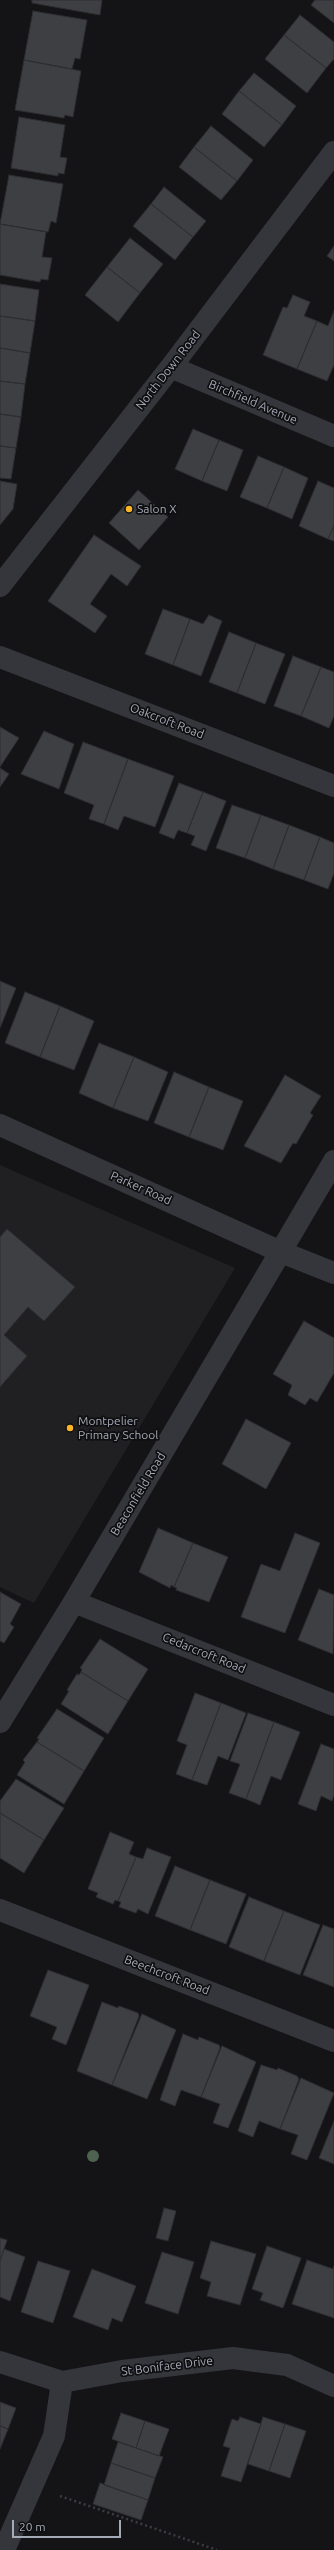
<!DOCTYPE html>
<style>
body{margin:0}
#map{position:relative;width:334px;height:2550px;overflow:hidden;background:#141416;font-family:Ubuntu,sans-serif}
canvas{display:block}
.scale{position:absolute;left:12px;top:2520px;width:109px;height:18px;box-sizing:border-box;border:2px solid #a5aab7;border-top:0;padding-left:5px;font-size:12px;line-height:14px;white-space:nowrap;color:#a5aab7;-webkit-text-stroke:3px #0f0f11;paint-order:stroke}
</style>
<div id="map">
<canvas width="334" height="2550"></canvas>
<div class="scale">20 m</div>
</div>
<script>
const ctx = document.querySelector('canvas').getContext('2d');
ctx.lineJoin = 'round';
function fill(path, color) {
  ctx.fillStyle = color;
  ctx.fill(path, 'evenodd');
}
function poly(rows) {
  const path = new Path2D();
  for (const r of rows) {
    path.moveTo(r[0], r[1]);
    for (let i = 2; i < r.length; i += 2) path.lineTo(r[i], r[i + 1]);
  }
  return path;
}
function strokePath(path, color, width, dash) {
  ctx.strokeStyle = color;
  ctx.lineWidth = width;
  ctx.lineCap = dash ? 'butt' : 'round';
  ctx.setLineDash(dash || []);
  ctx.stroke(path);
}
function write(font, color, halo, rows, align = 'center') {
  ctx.font = font + ' Ubuntu,sans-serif';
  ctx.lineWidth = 3.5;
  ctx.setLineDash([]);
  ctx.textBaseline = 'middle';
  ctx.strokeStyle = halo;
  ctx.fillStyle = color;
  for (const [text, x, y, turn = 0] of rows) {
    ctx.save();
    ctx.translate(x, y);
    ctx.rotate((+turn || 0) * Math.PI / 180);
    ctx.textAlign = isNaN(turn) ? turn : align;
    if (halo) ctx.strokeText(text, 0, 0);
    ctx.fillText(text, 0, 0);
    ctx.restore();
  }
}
fill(poly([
 [0,1165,235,1268,34,1603,0,1587]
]), '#202023');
const building = poly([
 [32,0,102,0,100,15,32,3,32,0],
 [315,0,334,0,334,23,311,5,315,0],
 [33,11,87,20,80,59,75,58,72,69,24,60,33,11],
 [300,15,334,42,334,59,326,68,284,35,300,15],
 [284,35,326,68,307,93,265,59,284,35],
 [24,60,81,71,73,117,65,115,64,118,15,110,24,60],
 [254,73,296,106,282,125,239,91,254,73],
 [239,91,282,125,264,147,222,114,239,91],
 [19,117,65,125,60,157,67,158,64,174,58,173,58,176,11,168,19,117],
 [211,126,253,160,237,181,194,147,211,126],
 [194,147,237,181,221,200,179,167,194,147],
 [9,175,63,184,56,223,51,221,48,232,0,224,9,175],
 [164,187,206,221,193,237,151,204,164,187],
 [151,204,193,237,175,260,133,226,151,204],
 [0,224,46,232,42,257,52,258,48,280,41,279,40,282,0,275,0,224],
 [130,238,163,264,140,293,107,267,130,238],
 [334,246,334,261,327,256,334,246],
 [107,267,140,293,118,322,85,295,107,267],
 [0,284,39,290,35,321,0,316,0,284],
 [293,295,310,302,304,316,317,321,297,369,263,355,283,307,287,308,293,295],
 [334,311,334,365,327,381,297,369,317,321,328,326,334,311],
 [0,316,35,321,30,353,0,348,0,316],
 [0,348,30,353,25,384,0,381,0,348],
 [0,381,25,384,21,417,0,414,0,381],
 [0,414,21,417,16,448,0,446,0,414],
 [193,429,219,440,202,481,175,469,193,429],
 [219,440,243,450,227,491,202,481,219,440],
 [0,446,16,448,11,479,0,478,0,446],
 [258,456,284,467,267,508,240,497,258,456],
 [284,467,308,478,292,519,267,508,284,467],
 [0,481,17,484,13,509,0,525,0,481],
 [318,481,334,488,334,526,328,539,299,526,318,481],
 [138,490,168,517,139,550,109,523,138,490],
 [334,526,334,541,328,539,334,526],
 [94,535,141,566,127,586,111,574,90,604,107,616,95,633,48,601,94,535],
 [163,609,190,619,173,665,145,654,163,609],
 [209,615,222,621,201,676,173,665,190,619,203,624,209,615],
 [229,632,256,643,237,693,209,682,229,632],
 [256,643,285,654,265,704,237,693,256,643],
 [293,656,321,667,301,716,274,706,293,656],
 [321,667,334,672,334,716,329,728,301,716,321,667],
 [0,727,19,738,0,767,0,727],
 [44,731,74,744,59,789,21,774,44,731],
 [83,742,128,759,104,824,89,819,94,805,64,793,83,742],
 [128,759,174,776,155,827,124,816,118,830,104,824,128,759],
 [0,768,9,774,0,787,0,768],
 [179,783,203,792,187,833,178,830,174,839,159,833,179,783],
 [203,792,226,801,206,851,191,845,195,836,187,833,203,792],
 [232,805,261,815,245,858,216,848,232,805],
 [261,815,289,825,273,869,245,858,261,815],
 [289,825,320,837,304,880,273,869,289,825],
 [320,837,334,843,334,873,328,889,304,880,320,837],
 [0,981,16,988,0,1028,0,981],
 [25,992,60,1006,40,1057,5,1043,25,992],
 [60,1006,94,1021,74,1070,40,1057,60,1006],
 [99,1043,134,1057,113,1108,79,1093,99,1043],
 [134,1057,168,1072,148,1121,113,1108,134,1057],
 [174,1072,209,1087,189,1137,154,1123,174,1072],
 [285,1075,321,1096,310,1113,313,1115,296,1144,293,1143,281,1163,244,1146,285,1075],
 [209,1087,243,1101,223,1150,189,1137,209,1087],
 [7,1229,75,1287,44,1321,28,1307,4,1335,27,1356,0,1387,0,1237,7,1229],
 [304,1321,334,1338,334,1373,317,1402,310,1398,305,1405,288,1395,292,1385,273,1374,304,1321],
 [246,1419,291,1443,266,1489,222,1464,246,1419],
 [158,1528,193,1543,174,1587,171,1585,170,1588,139,1572,158,1528],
 [295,1533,320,1543,285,1633,241,1617,261,1564,280,1571,295,1533],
 [193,1543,228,1557,209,1602,176,1590,177,1588,174,1587,193,1543],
 [319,1589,334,1595,333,1654,298,1640,319,1589],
 [0,1592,21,1604,10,1624,14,1627,4,1643,0,1641,0,1592],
 [100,1639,148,1669,128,1701,81,1672,82,1669,80,1668,100,1639],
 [81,1672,128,1701,108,1734,61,1704,69,1691,67,1690,77,1674,79,1675,81,1672],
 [195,1693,221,1703,192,1780,176,1774,187,1745,177,1741,195,1693],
 [221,1703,246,1713,228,1760,218,1756,207,1785,192,1780,221,1703],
 [57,1709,104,1738,84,1771,37,1742,39,1739,37,1738,57,1709],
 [248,1713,274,1722,246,1799,229,1793,240,1764,230,1761,248,1713],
 [274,1722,300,1732,281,1780,271,1776,260,1805,246,1799,274,1722],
 [37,1742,84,1771,64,1804,17,1775,25,1762,23,1760,37,1742],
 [321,1744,334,1749,334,1795,332,1801,321,1796,316,1811,298,1804,321,1744],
 [16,1779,64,1808,44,1840,0,1813,0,1801,16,1779],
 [0,1813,44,1840,24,1873,0,1858,0,1813],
 [110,1832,134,1842,129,1854,136,1857,118,1901,115,1900,113,1904,96,1897,98,1893,88,1889,110,1832],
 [147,1848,171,1857,148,1914,138,1909,136,1913,119,1907,121,1902,118,1901,136,1857,143,1859,147,1848],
 [175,1866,210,1880,190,1930,155,1916,175,1866],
 [210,1880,246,1894,226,1944,190,1930,210,1880],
 [249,1897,284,1911,264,1961,229,1947,249,1897],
 [284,1911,320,1925,300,1975,264,1961,284,1911],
 [323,1925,334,1929,334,1987,303,1975,323,1925],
 [48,1970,89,1985,66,2045,52,2039,57,2027,30,2016,48,1970],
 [102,2002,118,2008,119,2006,138,2013,139,2016,112,2085,77,2071,102,2002],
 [142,2014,176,2030,147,2099,112,2085,142,2014],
 [183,2034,198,2040,199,2037,219,2045,220,2048,201,2097,181,2090,175,2106,160,2100,183,2034],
 [222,2046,256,2062,228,2128,213,2123,220,2104,201,2097,222,2046],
 [261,2065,277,2070,278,2068,297,2076,299,2079,280,2129,259,2121,253,2137,238,2131,261,2065],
 [301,2078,334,2093,307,2160,291,2154,298,2135,280,2129,301,2078],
 [334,2121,334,2164,319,2158,334,2121],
 [164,2208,176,2211,168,2241,156,2238,164,2208],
 [0,2238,7,2240,0,2261,0,2238],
 [211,2241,256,2254,240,2305,207,2296,211,2282,200,2278,211,2241],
 [267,2246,301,2258,283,2308,260,2300,263,2293,252,2289,267,2246],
 [4,2249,25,2257,10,2301,0,2297,0,2261,4,2249],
 [162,2252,194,2262,178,2314,145,2303,162,2252],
 [307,2260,333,2269,334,2266,334,2318,292,2304,307,2260],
 [38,2261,70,2271,53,2323,21,2312,38,2261],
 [92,2269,136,2286,122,2322,112,2318,108,2330,73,2317,92,2269],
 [0,2402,16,2408,8,2429,0,2426,0,2402],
 [121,2413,145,2421,136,2448,112,2439,121,2413],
 [240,2417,261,2424,241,2482,221,2476,230,2448,223,2446,232,2419,238,2421,240,2417],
 [263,2417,285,2424,269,2471,248,2464,263,2417],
 [145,2421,169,2429,159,2456,136,2448,145,2421],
 [285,2424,306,2431,290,2478,269,2471,285,2424],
 [0,2426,8,2429,0,2449,0,2426],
 [118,2442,163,2457,155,2478,111,2463,118,2442],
 [111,2463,155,2478,148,2500,104,2485,111,2463],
 [100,2483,148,2500,141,2520,93,2504,100,2483]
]);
fill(building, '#3e3f43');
strokePath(building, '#2e2e32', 1);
strokePath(poly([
 [60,2496,217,2550]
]), '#3b3d42', 2.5, [2, 3]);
strokePath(poly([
 [171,367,334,436],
 [0,586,171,367,334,152],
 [0,657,334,786],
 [0,1125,281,1252,334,1273],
 [74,1602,334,1705],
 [0,1722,74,1602,334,1161],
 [0,1910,334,2041],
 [0,2362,62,2382,122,2371,233,2358,287,2365,334,2386],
 [4,2550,54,2436,62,2382]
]), '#35363b', 22);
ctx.fillStyle = '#4d634f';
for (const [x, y] of [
 [93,2156]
]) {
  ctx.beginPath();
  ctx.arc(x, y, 6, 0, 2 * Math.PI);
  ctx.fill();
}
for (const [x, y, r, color] of [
 [129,509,4,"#fbb526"],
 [70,1428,4,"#fbb526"]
]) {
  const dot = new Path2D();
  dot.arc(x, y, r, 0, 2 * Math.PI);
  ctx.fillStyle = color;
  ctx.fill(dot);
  strokePath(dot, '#0f0f11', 1.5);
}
write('12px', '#a5aab7', '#0f0f11', [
 ["North Down Road",168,370,-52],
 ["Birchfield Avenue",253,402,23],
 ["Oakcroft Road",167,721,21],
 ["Parker Road",141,1188,24],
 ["Beaconfield Road",138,1494,-59],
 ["Cedarcroft Road",204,1653,22],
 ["Beechcroft Road",167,1975,21],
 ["St Boniface Drive",167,2366,-7]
]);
write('12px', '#a5aab7', '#0f0f11', [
 ["Salon X",137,509],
 ["Montpelier",78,1421],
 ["Primary School",78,1435]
], 'left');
</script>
